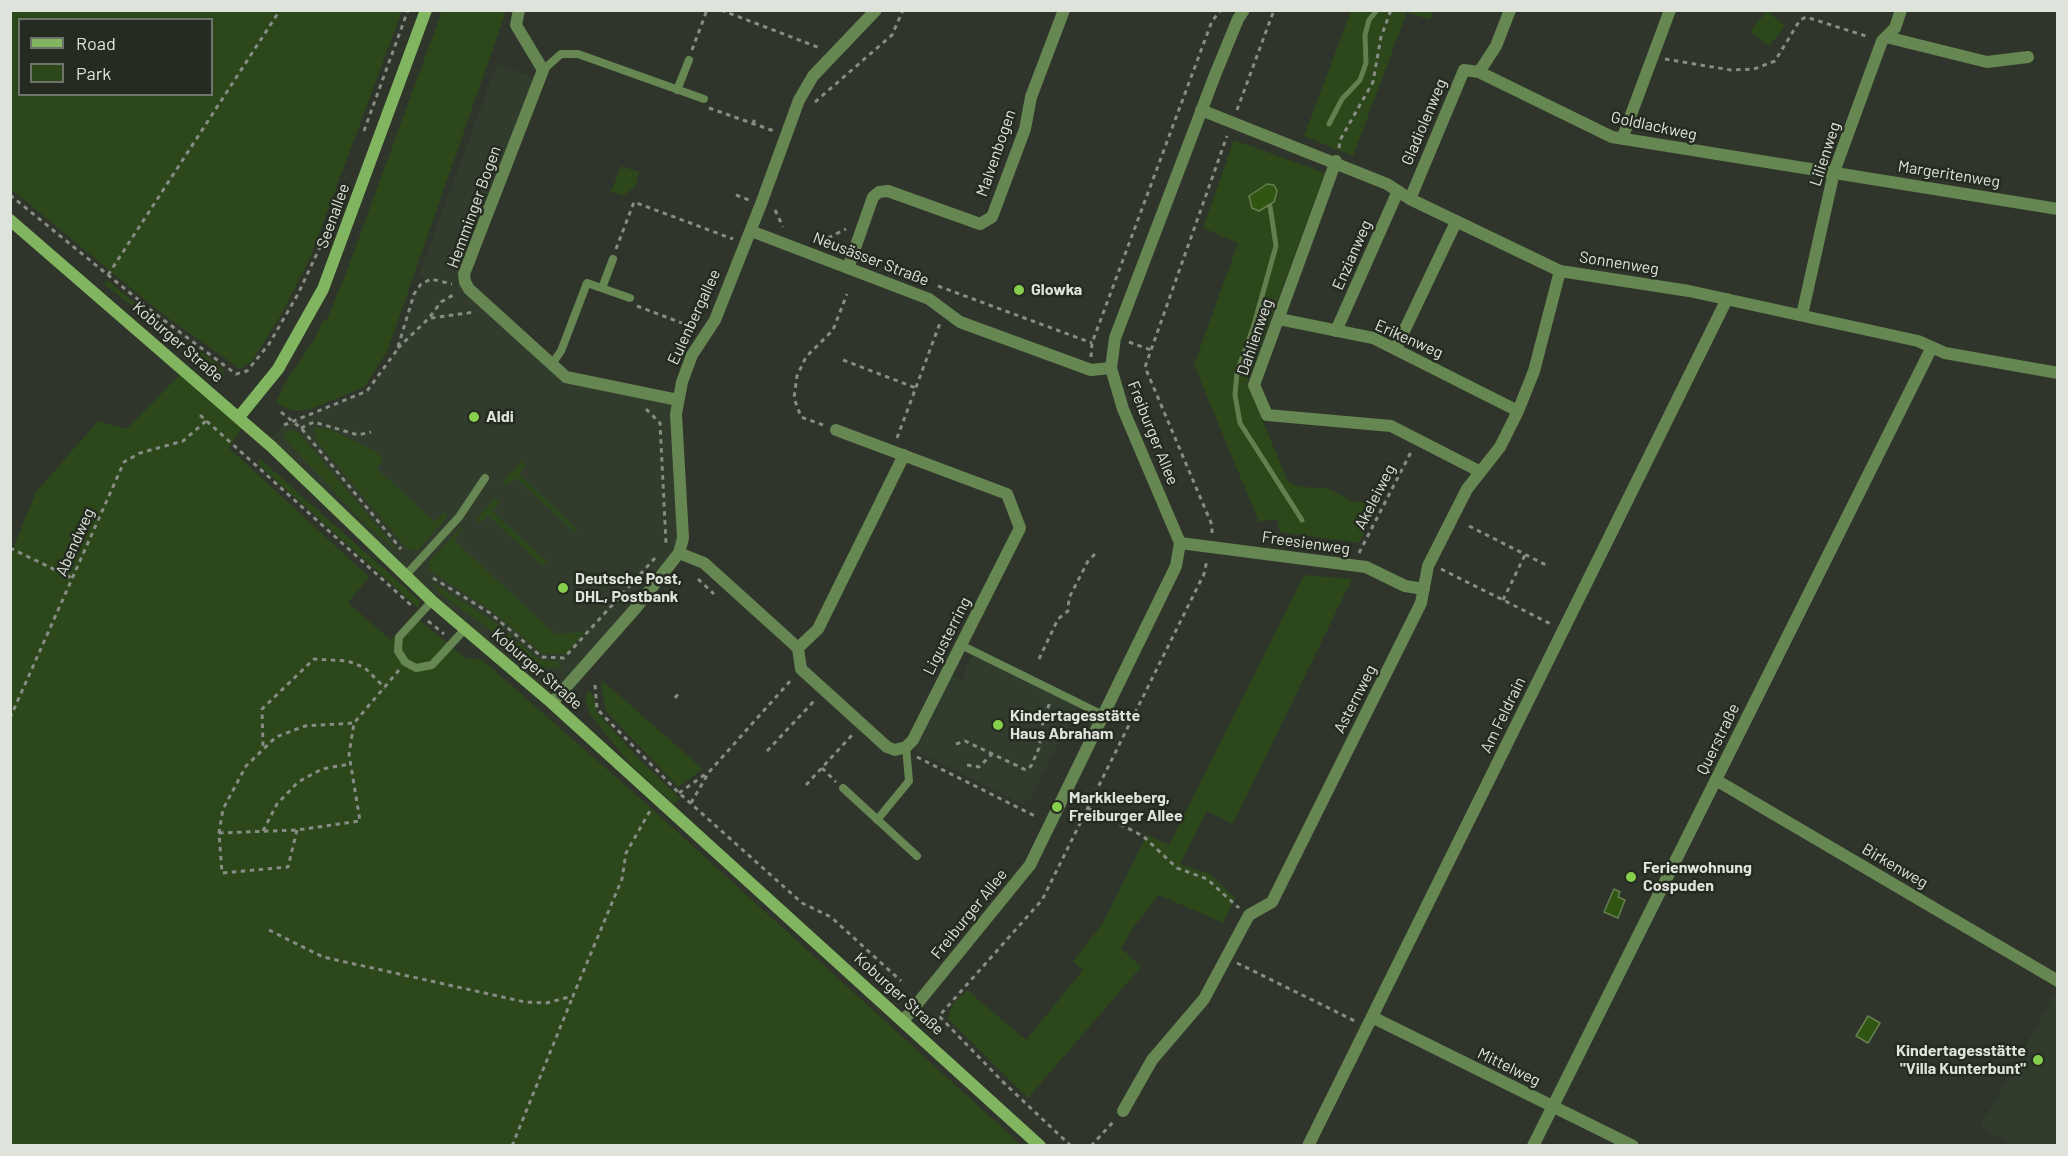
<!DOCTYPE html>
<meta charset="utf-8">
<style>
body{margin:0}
#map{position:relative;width:2068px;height:1156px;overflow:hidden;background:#2f352b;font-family:Barlow,sans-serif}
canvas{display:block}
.frame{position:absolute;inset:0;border:12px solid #dee3dc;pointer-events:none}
.legend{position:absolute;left:18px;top:18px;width:195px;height:78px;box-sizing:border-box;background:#252b21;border:2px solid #6f756c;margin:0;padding:8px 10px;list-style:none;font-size:18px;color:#dee3dc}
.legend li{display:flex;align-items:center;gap:12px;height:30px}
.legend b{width:30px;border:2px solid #6f756c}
</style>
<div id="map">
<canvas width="2068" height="1156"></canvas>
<div class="frame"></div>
<ul class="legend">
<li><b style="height:8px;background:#82b560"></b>Road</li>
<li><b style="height:16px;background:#2c471a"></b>Park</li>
</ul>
</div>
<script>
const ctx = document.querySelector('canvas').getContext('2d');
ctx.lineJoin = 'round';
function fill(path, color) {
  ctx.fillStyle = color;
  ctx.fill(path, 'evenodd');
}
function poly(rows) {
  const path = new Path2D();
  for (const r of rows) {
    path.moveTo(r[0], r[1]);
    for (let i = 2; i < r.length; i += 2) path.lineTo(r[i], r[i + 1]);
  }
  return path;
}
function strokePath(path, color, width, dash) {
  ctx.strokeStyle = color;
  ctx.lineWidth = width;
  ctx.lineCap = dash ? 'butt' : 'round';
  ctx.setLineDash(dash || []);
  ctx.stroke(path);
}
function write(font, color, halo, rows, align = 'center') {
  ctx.font = font + ' Barlow,sans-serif';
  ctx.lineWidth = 5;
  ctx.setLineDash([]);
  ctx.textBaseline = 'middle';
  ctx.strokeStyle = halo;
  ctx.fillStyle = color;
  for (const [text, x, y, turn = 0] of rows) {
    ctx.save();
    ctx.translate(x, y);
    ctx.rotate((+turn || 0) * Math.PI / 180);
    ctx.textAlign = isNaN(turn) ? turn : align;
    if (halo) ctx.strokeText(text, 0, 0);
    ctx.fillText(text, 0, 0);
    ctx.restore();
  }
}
fill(poly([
 [497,64,539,79,465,282,566,377,678,400,679,553,552,703,267,442,284,425,367,391,391,362,414,294,421,284,430,280,419,275],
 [976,648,1081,699,1030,799,1023,804,916,751,952,676,963,681,966,676,963,674],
 [2057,989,2057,1145,2013,1145,1980,1127]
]), '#323c2c');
fill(poly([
 [11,10,402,11,310,258,281,315,252,361,240,369,160,312,11,189],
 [20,20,212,20,212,94,20,94],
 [442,11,506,11,387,352,364,387,311,409,297,411,286,408,276,403,284,385,314,340,324,318,326,322,346,273],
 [1351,11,1433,11,1430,20,1407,12,1353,156,1304,136],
 [1767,11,1785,26,1769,47,1750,31],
 [1234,140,1325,173,1247,383,1288,482,1301,487,1327,488,1352,501,1378,505,1359,543,1280,532,1277,519,1259,522,1194,365,1238,243,1203,228],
 [621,166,639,172,635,187,623,196,611,192],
 [107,280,153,318,218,364,224,372,223,380,218,379,170,335,104,284],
 [185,369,245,423,229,448,369,577,348,603,391,640,413,615,467,659,481,659,651,808,1021,1145,11,1146,11,553,36,492,98,421,127,429],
 [313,427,329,429,375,451,384,459,376,468,435,522,444,512,448,516,418,550,407,549,317,441],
 [293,430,298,432,399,552,368,527,283,437,287,431],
 [259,458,420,601,419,609,259,465],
 [522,461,526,465,519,474,577,529,574,532,515,477,506,486,502,482],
 [495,498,500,503,492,511,547,562,543,566,488,515,480,523,476,520],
 [461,527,463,529,454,540,555,634,585,632,566,654,543,654,493,612,429,570,430,561],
 [1304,575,1352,579,1233,824,1207,811,1180,864,1210,874,1235,898,1223,923,1159,895,1135,925,1121,948,1141,967,1028,1098,948,1019,952,1005,967,990,1026,1040,1083,970,1073,961,1103,923,1147,835,1169,845],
 [431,582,490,619,540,660,557,661,563,668,539,667,524,659,484,625,443,596],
 [603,681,703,769,678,787,606,711,601,684],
 [588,690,594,696,596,711,640,760,680,798,674,804,629,763,590,714,585,698]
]), '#2c471a');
const water = poly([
 [1267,184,1274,185,1277,191,1274,202,1259,211,1252,208,1249,196,1267,184],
 [1614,889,1620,892,1618,897,1625,900,1618,918,1604,912,1614,889],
 [1868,1016,1880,1023,1868,1043,1856,1036,1868,1016]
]);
fill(water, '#305412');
strokePath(water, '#647f4f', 1.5);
strokePath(poly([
 [1329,124,1342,99,1360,80,1366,63,1365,35,1369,20,1377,10],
 [1270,206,1276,246,1253,328,1237,372,1235,395,1240,423,1302,520]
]), '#647f4f', 5);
strokePath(poly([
 [721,10,820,48],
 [692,50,707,10],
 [1665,59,1731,70,1754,69,1775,61,1800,20,1806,17,1869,37],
 [815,102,892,35,903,10],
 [709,108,774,131],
 [1237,110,1274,10],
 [753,124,755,118],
 [364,131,408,10],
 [1339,148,1340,140,1373,82,1381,37,1391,10],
 [10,195,157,315,236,374,247,371,269,344,298,294,328,230],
 [736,195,749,200],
 [775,210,783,227],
 [820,242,846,229],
 [616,249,634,202,733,239],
 [108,275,280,10],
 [938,286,1092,343],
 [637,306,695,328],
 [431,318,475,312],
 [1129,342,1151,350],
 [398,348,429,318,441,302,455,294],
 [1091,357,1092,343,1212,21,1221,10],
 [843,360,916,388],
 [646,409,660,423,666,543],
 [281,412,301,428,401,549],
 [200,415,412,606],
 [284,425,367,391,397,350,414,294,421,284,431,279,452,284],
 [823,425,801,417,794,398,797,376,806,357,833,330,847,294],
 [301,428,314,422,358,435,371,432],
 [897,438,940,323],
 [1469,526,1546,565],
 [1212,533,1212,525,1145,367,1227,136],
 [10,548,72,578],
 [1359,553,1411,452],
 [1441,569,1551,624],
 [433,578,490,613,542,657,564,658,655,558],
 [698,579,714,594],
 [1503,600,1525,555],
 [428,621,444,634],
 [1039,659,1058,619,1068,611,1069,598,1088,561,1097,552],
 [595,685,597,709,679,793,802,903,831,917,901,981],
 [675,698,679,693],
 [10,718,124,462,140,453,183,441,206,421],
 [956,744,965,741,1026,770,1031,766,1039,748,1043,721,1050,702],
 [263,746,262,709,314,659,348,661,365,668,385,688],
 [767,751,815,700],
 [917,757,1037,817],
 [967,765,979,767,992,754],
 [822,768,836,782],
 [806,785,853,734],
 [679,793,707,773],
 [691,803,709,772,792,679],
 [1088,808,1143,836,1177,868,1207,879,1239,908],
 [297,830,288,867,222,873,219,833,223,809,246,766,276,737,305,726,354,723],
 [263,831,277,804,298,782,322,769,350,764],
 [219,833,297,830,360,821,349,754,354,723,399,670],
 [269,930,323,957,525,1002,546,1003,573,996,622,879,626,853,651,809],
 [1237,963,1355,1021],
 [512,1146,573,996],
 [1071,1146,1002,1081,939,1016,1042,900,1204,574,1207,560],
 [1091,1146,1114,1121]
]), '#878c84', 3, [4.5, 4.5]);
strokePath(poly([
 [543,70,561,54,578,54,704,99],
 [677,90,689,60],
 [602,288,613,259],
 [552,364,561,351,587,283,630,298],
 [406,575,459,517,485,478],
 [432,601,399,637,398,651,405,662,416,668,432,665,465,629],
 [961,645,1103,715],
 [843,788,917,856],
 [877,820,909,781,906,747]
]), '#668652', 8);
strokePath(poly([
 [519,10,516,25,543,70,464,274,465,282,469,289,566,377,678,400],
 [1886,37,1987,62,2028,57],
 [1479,72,1612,137,2058,209],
 [1201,110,1387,184,1410,199,1560,271,1689,291,1918,341,1945,353,2058,373],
 [1622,139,1670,10],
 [1336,161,1254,385,1267,415,1391,426,1479,471],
 [1410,199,1464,70,1479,72,1496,46,1510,10],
 [751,231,929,299,960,322,1091,370,1111,368],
 [848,268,873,197,879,192,888,191,980,224,992,217,1025,129,1031,97,1064,10],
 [1802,315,1834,172,1882,41,1895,28,1901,10],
 [1279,319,1373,338,1518,411],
 [1336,331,1398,191],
 [1396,348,1456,222],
 [1180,543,1366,567,1405,586,1424,589],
 [679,553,704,563,798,648,801,669,887,747,895,750,906,747,913,740,1020,528,1007,494,836,430],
 [798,648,818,629,904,455],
 [552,703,635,609,679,553,683,538,676,414,682,382,692,355,715,320,761,204,799,100,813,76,876,10],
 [1716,780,2058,981],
 [1372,1017,1633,1146],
 [904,1020,1030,865,1176,566,1180,543,1123,409,1111,368,1115,338,1215,75,1238,19,1244,10],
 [1123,1111,1152,1060,1204,999,1249,915,1272,902,1421,603,1428,566,1467,489,1500,447,1518,411,1534,371,1560,271],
 [1308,1146,1727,299],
 [1533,1146,1932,347]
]), '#668652', 12);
strokePath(poly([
 [10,220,272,447,432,601,552,703,1040,1146],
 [239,417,278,369,323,289,426,10]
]), '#82b560', 12);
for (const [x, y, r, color] of [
 [1019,290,6,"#85cf4d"],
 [474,417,6,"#85cf4d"],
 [563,588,6,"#85cf4d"],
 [998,725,6,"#85cf4d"],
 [1057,807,6,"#85cf4d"],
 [1631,877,6,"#85cf4d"],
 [2038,1060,6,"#85cf4d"]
]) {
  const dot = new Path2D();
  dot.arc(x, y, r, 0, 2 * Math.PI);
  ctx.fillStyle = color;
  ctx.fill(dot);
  strokePath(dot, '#252b21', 2);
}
write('16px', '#dee3dc', '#252b21', [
 ["Gladiolenweg",1424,122,-67],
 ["Goldlackweg",1654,126,12],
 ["Malvenbogen",996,153,-71],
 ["Lilienweg",1825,154,-72],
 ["Margeritenweg",1949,174,9],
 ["Hemminger Bogen",474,207,-70],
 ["Seenallee",333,216,-70],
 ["Enzianweg",1352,255,-66],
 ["Neusässer Straße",871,259,21],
 ["Sonnenweg",1619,263,9],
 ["Eulenbergallee",694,317,-65],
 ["Dahlienweg",1255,337,-71],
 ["Erikenweg",1409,339,24],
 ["Koburger Straße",178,342,41],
 ["Freiburger Allee",1153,433,68],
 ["Akeleiweg",1375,497,-63],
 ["Abendweg",75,542,-66],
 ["Freesienweg",1306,543,8],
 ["Ligusterring",947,636,-63],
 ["Koburger Straße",537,669,41],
 ["Asternweg",1355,699,-63],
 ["Am Feldrain",1503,715,-64],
 ["Querstraße",1718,739,-64],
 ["Birkenweg",1895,866,30],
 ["Freiburger Allee",969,914,-51],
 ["Koburger Straße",899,994,42],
 ["Mittelweg",1509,1067,26]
]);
write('bold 16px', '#dee3dc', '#252b21', [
 ["Glowka",1031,290],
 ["Aldi",486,417],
 ["Deutsche Post,",575,579],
 ["DHL, Postbank",575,597],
 ["Kindertagesstätte",1010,716],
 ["Haus Abraham",1010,734],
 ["Markkleeberg,",1069,798],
 ["Freiburger Allee",1069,816],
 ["Ferienwohnung",1643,868],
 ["Cospuden",1643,886],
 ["Kindertagesstätte",2026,1051,"right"],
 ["\"Villa Kunterbunt\"",2026,1069,"right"]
], 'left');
</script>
